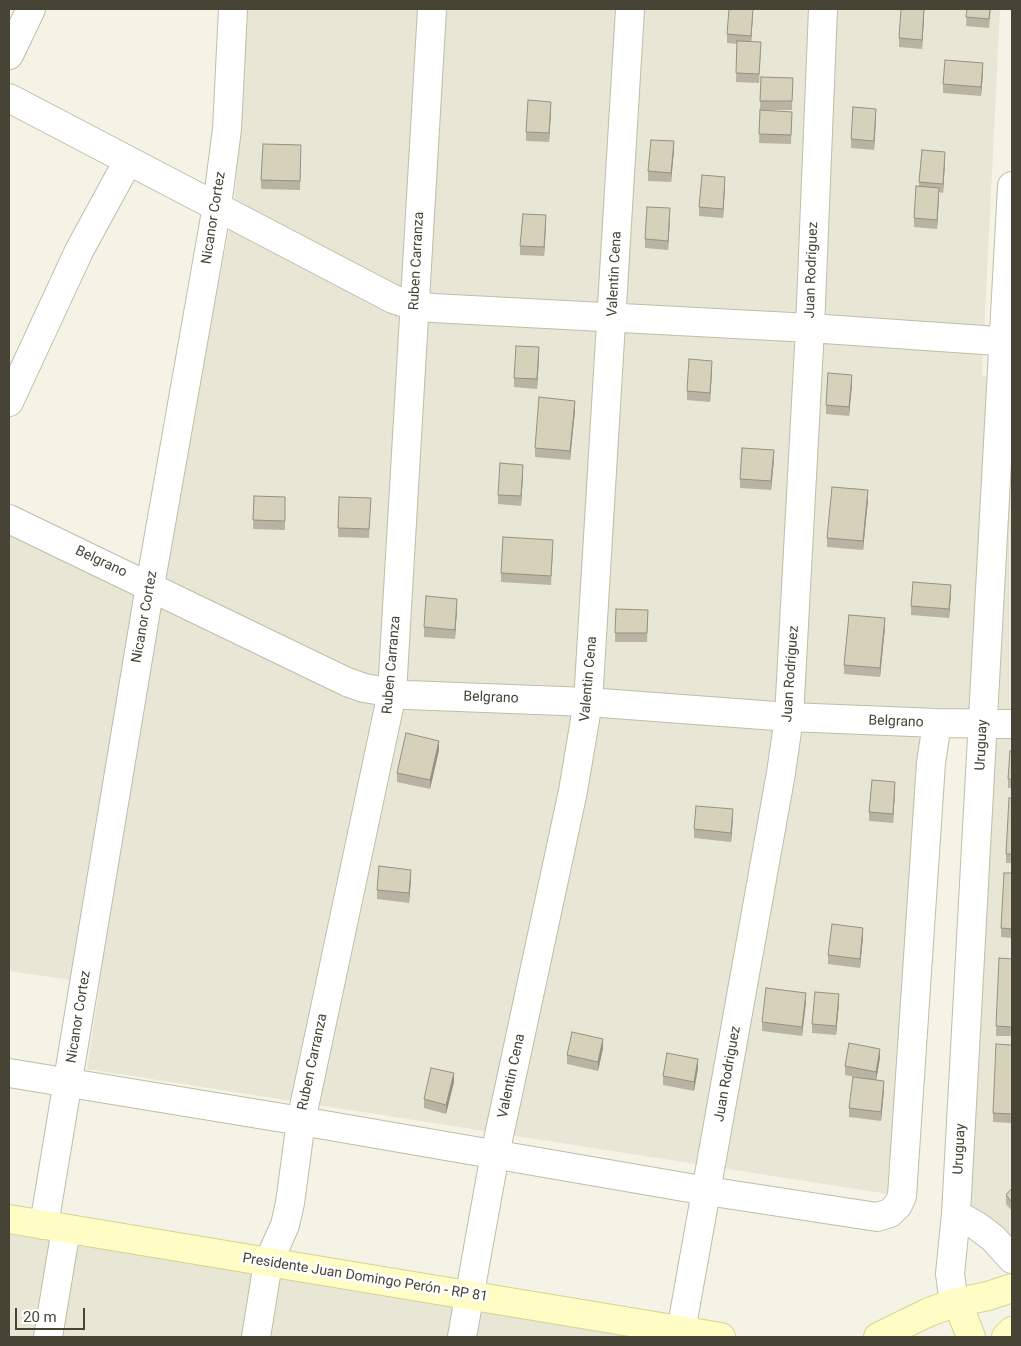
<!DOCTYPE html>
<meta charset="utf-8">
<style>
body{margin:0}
#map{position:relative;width:1021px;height:1346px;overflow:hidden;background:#f4f3e6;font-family:Roboto,sans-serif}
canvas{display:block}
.frame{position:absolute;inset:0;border:10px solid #474435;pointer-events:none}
.scale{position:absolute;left:15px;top:1308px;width:70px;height:22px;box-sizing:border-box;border:2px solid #474435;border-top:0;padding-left:6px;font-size:15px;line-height:18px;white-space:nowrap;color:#474435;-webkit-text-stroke:4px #fff;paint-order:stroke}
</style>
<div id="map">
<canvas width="1021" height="1346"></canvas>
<div class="frame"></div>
<div class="scale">20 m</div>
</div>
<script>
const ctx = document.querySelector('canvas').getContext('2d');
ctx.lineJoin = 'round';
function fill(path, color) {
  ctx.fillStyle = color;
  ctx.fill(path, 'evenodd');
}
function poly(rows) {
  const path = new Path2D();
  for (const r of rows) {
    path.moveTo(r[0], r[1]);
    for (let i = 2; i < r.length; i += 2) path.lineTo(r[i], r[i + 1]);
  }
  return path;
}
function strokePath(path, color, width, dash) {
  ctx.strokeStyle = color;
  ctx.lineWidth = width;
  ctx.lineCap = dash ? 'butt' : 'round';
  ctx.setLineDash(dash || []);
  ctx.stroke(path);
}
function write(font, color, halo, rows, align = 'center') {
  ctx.font = font + ' Roboto,sans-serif';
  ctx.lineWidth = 5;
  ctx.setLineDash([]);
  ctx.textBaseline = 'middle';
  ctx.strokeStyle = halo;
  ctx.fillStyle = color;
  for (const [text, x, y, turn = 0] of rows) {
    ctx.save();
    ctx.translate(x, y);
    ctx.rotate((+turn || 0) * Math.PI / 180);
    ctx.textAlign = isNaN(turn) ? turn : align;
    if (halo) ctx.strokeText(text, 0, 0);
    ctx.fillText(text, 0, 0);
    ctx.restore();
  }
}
fill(poly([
 [246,9,1000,9,982,376,1012,377,1012,1237,966,1203,993,711,928,707,888,1194,87,1069,100,984,9,971,9,530,157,603,235,198],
 [9,1233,634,1337,9,1337]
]), '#e8e6d4');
const minor = poly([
 [9,55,31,9],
 [9,98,393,299,414,306,433,308,810,328,1012,342],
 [9,402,79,251,128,161],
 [9,519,347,682,364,688,407,695,588,702,789,717,937,723,1012,724],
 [9,1073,301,1121,707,1191,877,1217,890,1213,898,1205,902,1196,931,763,937,723],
 [956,1214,977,1226,993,1238,1012,1259],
 [44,1225,150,586,217,206,227,129,233,9],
 [954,1303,950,1274,956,1214,1012,186],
 [681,1331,781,773,789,717,810,328,823,9],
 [48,1337,66,1229],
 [256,1337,268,1263,285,1225,290,1203,301,1121,392,693,432,9],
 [462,1337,495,1154,573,791,588,702,630,9]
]);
const secondary = poly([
 [9,1219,721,1337],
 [954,1303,962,1314,971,1337],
 [878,1337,929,1312,954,1303,988,1296,1012,1288],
 [1006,1337,1012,1331]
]);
strokePath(minor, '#c0bda8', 30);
strokePath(secondary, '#d6d394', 30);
strokePath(minor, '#fff', 28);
strokePath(secondary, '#fffdc5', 28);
fill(poly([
 [967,9,991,9,989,28,966,26],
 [753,13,751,41,761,51,759,83,736,82,737,44,727,43,727,34],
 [924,17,922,49,899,47,899,38],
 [983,72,981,96,943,93,943,84],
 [761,77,793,78,792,110,760,110],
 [760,110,792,112,791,144,759,143],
 [551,111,549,142,526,141,526,132],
 [876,118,874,150,851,148,851,139],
 [674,150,671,182,648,181,648,171],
 [301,154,300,190,261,189,261,180],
 [945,161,943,193,939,192,937,229,914,227,914,218,919,186,919,182],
 [725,186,723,218,699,216,699,207],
 [670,217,668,250,645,248,645,239],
 [546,224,544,256,520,255,520,246],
 [539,357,537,389,514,387,514,378],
 [712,370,710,402,687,400,687,391],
 [852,384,849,416,826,414,826,405],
 [575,410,570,460,535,457,535,448],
 [774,459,771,490,740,488,740,479],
 [523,474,521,506,498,504,498,495],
 [254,496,285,497,285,530,253,529],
 [371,498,369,538,338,537,338,528],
 [868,500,863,550,827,547,827,538],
 [553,549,551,585,501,582,501,573],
 [951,594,949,618,911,615,911,606],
 [457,608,455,639,424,637,424,627],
 [616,609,648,610,647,642,615,642],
 [885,627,880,677,844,674,844,665],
 [439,750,430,789,397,782,397,773],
 [1012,751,1012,788,1008,788,1008,779],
 [895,791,893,823,869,821,869,812],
 [1012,798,1012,863,1006,863,1006,854],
 [733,818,731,842,694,838,694,829],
 [1012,873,1012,938,1001,937,1001,928],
 [411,879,409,903,377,899,377,890],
 [863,937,860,968,828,964,828,955],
 [1012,959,1012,1036,996,1036,996,1026],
 [806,1002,802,1036,762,1031,762,1022],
 [839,1003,836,1035,812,1033,812,1024],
 [1012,1045,1012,1123,993,1122,993,1113],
 [603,1048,598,1071,567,1064,567,1055],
 [880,1058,876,1080,884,1090,881,1121,849,1117,849,1108,856,1077,845,1075,845,1066],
 [698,1068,694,1091,663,1085,663,1076],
 [454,1082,446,1114,424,1108,424,1099],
 [1012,1188,1012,1211,1006,1204,1006,1195]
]), '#b8b4a1');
fill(poly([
 [753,9,753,13,751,45,751,36],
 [924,9,924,17,922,49,922,40],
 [983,63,983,72,981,96,981,87],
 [551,102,551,111,549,142,549,133],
 [876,109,876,118,874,150,874,141],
 [674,141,674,150,671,182,671,173],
 [945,152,945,161,943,193,943,184],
 [725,177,725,186,723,218,723,209],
 [939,188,939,197,937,229,937,220],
 [670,208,670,217,668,250,668,241],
 [546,215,546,224,544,256,544,247],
 [539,347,539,357,537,389,537,379],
 [712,361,712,370,710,402,710,393],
 [852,375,852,384,849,416,849,407],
 [575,401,575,410,570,460,570,451],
 [774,450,774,459,771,490,771,481],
 [523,465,523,474,521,506,521,496],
 [868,490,868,500,863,550,863,541],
 [951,585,951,594,949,618,949,609],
 [457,599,457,608,455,639,455,630],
 [885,618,885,627,880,677,880,668],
 [439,741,439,750,430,789,430,780],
 [895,782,895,791,893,823,893,814],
 [733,809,733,818,731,842,731,833],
 [411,870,411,879,409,903,409,893],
 [863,928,863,937,860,968,860,959],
 [806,993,806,1002,802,1036,802,1027],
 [839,994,839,1003,836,1035,836,1026],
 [603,1039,603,1048,598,1071,598,1062],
 [880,1049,880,1058,876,1081,876,1072],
 [698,1059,698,1068,694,1091,694,1082],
 [454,1073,454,1082,446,1114,446,1105],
 [884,1081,884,1090,881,1121,881,1112]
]), '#969283');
const building = poly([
 [729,9,753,9,751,36,727,34,729,9],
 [901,9,924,9,922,40,899,38,901,9],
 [967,9,990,9,989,19,966,17,967,9],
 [737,41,761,42,759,74,736,73,737,41],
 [945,60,983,63,981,87,943,84,945,60],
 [761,77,793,78,792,101,760,101,761,77],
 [528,100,551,102,549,133,526,132,528,100],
 [853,107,876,109,874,141,851,139,853,107],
 [760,110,792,112,791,135,759,134,760,110],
 [651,140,674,141,671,173,648,171,651,140],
 [263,144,301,145,300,181,261,180,263,144],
 [922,150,945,152,943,184,919,182,922,150],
 [702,175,725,177,723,209,699,207,702,175],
 [916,186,939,188,937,220,914,218,916,186],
 [647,207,670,208,668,241,645,239,647,207],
 [523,214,546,215,544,247,520,246,523,214],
 [516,346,539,347,537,379,514,378,516,346],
 [689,359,712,361,710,393,687,391,689,359],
 [828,373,852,375,849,407,826,405,828,373],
 [539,397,575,401,570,451,535,448,539,397],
 [742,448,774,450,771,481,740,479,742,448],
 [500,463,523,465,521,496,498,495,500,463],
 [832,487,868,490,863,541,827,538,832,487],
 [254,496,285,497,285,521,253,520,254,496],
 [339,497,371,498,369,529,338,528,339,497],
 [503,537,553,540,551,576,501,573,503,537],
 [913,582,951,585,949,609,911,606,913,582],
 [426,596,457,599,455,630,424,627,426,596],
 [616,609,648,610,647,633,615,633,616,609],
 [849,615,885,618,880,668,844,665,849,615],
 [406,733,439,741,430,780,397,773,406,733],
 [1010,751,1012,751,1012,779,1008,779,1010,751],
 [872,780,895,782,893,814,869,812,872,780],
 [1009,798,1012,798,1012,854,1006,854,1009,798],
 [696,806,733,809,731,833,694,829,696,806],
 [379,866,411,870,409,893,377,890,379,866],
 [1004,873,1012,873,1012,929,1001,928,1004,873],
 [832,924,863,928,860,959,828,955,832,924],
 [999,958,1012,959,1012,1027,996,1026,999,958],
 [766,988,806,993,802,1027,762,1022,766,988],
 [815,992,839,994,836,1026,812,1024,815,992],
 [572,1032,603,1039,598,1062,567,1055,572,1032],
 [849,1043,880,1049,876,1072,845,1066,849,1043],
 [996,1044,1012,1045,1012,1114,993,1113,996,1044],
 [667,1053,698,1059,694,1082,663,1076,667,1053],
 [431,1068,454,1073,446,1105,424,1099,431,1068],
 [853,1077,884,1081,881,1112,849,1108,853,1077],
 [1012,1188,1012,1202,1006,1195,1012,1188]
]);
fill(building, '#d6d1bb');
strokePath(building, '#969283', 1);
write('14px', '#474435', '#fff', [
 ["Nicanor Cortez",214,218,-81],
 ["Ruben Carranza",417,261,-87],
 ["Juan Rodriguez",812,270,-88],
 ["Valentin Cena",615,274,-87],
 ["Belgrano",101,562,25],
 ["Nicanor Cortez",145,617,-80],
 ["Ruben Carranza",392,665,-85],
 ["Juan Rodriguez",791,674,-86],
 ["Valentin Cena",589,679,-85],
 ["Belgrano",491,698,2],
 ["Belgrano",896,722,2],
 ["Uruguay",982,745,-87],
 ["Nicanor Cortez",79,1017,-81],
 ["Ruben Carranza",313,1062,-78],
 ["Juan Rodriguez",728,1074,-80],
 ["Valentin Cena",512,1076,-78],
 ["Uruguay",960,1149,-87],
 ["Presidente Juan Domingo Perón - RP 81",365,1278,9]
]);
</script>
